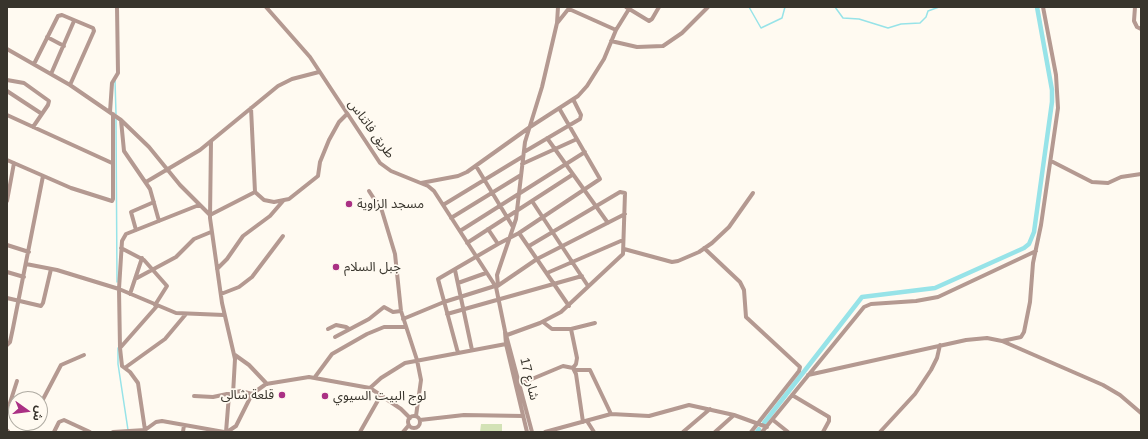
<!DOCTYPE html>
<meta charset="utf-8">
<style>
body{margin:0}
#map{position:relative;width:1148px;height:439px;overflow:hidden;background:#fffaf1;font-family:Helvetica,"Noto Sans Arabic",sans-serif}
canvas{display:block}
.frame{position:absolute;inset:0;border:8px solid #38342c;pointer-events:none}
.north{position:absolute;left:8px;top:391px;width:40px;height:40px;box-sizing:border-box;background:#fffaf1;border:1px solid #afaba2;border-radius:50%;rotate:104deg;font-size:11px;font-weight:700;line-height:16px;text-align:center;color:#38342c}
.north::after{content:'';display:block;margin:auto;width:14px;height:18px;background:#aa3084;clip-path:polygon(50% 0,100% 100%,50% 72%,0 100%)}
</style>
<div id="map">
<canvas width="1148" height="439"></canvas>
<div class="frame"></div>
<div class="north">ش</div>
</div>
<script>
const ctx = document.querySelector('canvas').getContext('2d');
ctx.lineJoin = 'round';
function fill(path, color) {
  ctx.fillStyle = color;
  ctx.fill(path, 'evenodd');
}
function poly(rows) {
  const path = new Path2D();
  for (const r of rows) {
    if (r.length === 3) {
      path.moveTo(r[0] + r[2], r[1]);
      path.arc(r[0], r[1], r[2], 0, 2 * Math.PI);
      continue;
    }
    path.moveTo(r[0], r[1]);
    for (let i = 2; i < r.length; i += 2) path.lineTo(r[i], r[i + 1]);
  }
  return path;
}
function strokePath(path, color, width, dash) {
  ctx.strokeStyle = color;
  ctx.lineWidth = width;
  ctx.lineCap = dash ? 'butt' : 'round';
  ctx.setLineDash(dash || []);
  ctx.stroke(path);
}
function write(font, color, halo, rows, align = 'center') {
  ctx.font = font + ' Helvetica,"Noto Sans Arabic",sans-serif';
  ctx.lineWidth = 3.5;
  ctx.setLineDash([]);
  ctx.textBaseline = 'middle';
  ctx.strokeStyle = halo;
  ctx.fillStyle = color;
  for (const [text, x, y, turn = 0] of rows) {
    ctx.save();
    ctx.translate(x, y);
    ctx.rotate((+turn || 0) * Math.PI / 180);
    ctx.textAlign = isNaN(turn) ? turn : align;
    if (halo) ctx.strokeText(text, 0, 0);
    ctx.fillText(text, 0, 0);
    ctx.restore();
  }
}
fill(poly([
 [481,424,502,424,502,432,480,432]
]), '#d3e2b6');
strokePath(poly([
 [749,7,761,28,782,18,785,7],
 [835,7,843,18,859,19,888,28,901,24,920,23,926,17,928,11,939,7],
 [115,80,116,114],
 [116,118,117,282],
 [118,348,118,364,128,430]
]), '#97e3e8', 1.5);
strokePath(poly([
 [764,423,862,297,935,288,1024,248,1029,244,1034,232,1052,102,1052,90,1037,7],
 [757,432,759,429]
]), '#97e3e8', 4.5);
strokePath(poly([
 [266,7,310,57,380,163,391,171,428,186,434,191,496,287,505,331,532,432],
 [626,7,649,21,652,19,659,7],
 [1135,7,1134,21,1137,27,1141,29],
 [569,9,616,30],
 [558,22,570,7],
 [47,37,64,46],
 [611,41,637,47,663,46,682,33,708,7],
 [7,49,70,85,121,120,149,147,180,185,210,215,255,192,264,200,274,202,289,199,318,176,320,162,329,140,339,122,347,114],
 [34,64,58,16,62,15,93,28,94,31,70,85],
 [51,74,74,21],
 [7,80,24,83,49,101,48,105,33,127],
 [7,91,42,114],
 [251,108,255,192],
 [110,112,112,83,118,73,117,7],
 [7,115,112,163],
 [121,120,124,151,150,189,159,221],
 [547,138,608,223],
 [211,141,210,218,222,303,235,359,233,394],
 [524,152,580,119,581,115,573,99],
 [7,160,71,188,112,201,113,199,113,114],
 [1051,161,1092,182,1108,183,1121,177,1141,174],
 [522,164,577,139],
 [476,166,513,227],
 [146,182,200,150,278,86,292,79,319,72],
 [421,183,458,176,467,172,530,127,578,96,587,86,604,59,616,30,629,9],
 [369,191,382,211,395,254,401,311,417,360,421,380,416,416],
 [7,201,14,163],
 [532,201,588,286],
 [443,205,522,157],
 [451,218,521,175],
 [488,229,498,244,519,233,600,179,559,108],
 [136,230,131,212,154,202],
 [460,231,585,152],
 [519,233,569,306],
 [467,243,572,175],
 [7,245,29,252],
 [121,248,144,260,167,286,155,305],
 [704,248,740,282,744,290,746,317,800,367,799,371,751,432],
 [624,249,672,262,678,261,699,252,712,243,729,227,753,193],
 [26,264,57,270,119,289,176,313,224,315],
 [217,269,227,259,243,236,270,216,283,201],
 [455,270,472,350],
 [7,272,24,277],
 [547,273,623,240],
 [137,278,176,257,194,239,211,232],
 [458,283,486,273],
 [498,285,497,275,516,219,525,142,542,87,557,23,558,7],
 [496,287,537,259,625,214],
 [130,294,142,258],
 [221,294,239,287,252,277,283,236],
 [7,298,41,306,43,303,51,269],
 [447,314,582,276],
 [403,319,444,302,495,286],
 [543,322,552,329,571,329,577,358,576,364,573,368],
 [328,329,336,325,346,327,349,329],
 [571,329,595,323],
 [505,332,506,344,527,432],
 [507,335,540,323,561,312,623,254,625,193,620,192,529,246],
 [335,337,369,319,384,307,393,312,401,311],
 [1002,341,1021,337,1024,332,1030,302,1033,263,1041,225,1058,108,1056,75,1043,7],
 [7,345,10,342,13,328,43,176],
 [120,348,157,306],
 [458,353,438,279,498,244],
 [235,355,249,365,267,384],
 [126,367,165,339,186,314],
 [575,370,590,370,611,414],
 [808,375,966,340,987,338,1002,341,1103,385,1120,395,1141,413],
 [315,377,332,354,367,334,384,327,405,327],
 [520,384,563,366,573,368,576,374,583,422],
 [370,388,381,378,405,363,506,344],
 [792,395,829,417,829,421,823,432],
 [194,396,213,397,241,391,252,394],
 [40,405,61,365,84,355],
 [7,412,17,381],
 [414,422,6],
 [420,420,464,415,523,416],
 [773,420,788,432],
 [587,421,594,432],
 [145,430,138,383,130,372,122,366,120,348,119,289,122,241,126,234,199,205],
 [27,432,31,423],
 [54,432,59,422,64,420,90,432],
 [113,432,145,430,156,422,162,421,224,432],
 [183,432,184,425],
 [226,432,229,395],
 [227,432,236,426,252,394,266,384,309,377,370,388,401,409,410,418],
 [360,432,381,395],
 [403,432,409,425],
 [545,432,611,414,649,416,689,405,734,415,767,427],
 [683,432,710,409],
 [715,432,734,415],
 [762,432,864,307,871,304,916,301,938,297,1036,251],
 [880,432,915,394,931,370,937,358,940,345]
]), '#b49991', 4);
strokePath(poly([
 [7,431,8,432]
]), '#b49991', 5);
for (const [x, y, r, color] of [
 [349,204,4,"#aa3084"],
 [336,267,4,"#aa3084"],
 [282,395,4,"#aa3084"],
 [325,396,4,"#aa3084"]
]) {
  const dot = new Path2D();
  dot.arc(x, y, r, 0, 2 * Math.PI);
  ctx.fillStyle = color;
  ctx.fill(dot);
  strokePath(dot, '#fffaf1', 1.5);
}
write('13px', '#38342c', '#fffaf1', [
 ["طريق فاتناس",371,129,54],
 ["شارع 17",529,379,76]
]);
write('13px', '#38342c', '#fffaf1', [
 ["مسجد الزاوية",357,204],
 ["جبل السلام",344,267],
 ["قلعة شالى",274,395,"right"],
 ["لوج البيت السيوي",333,396]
], 'left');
</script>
